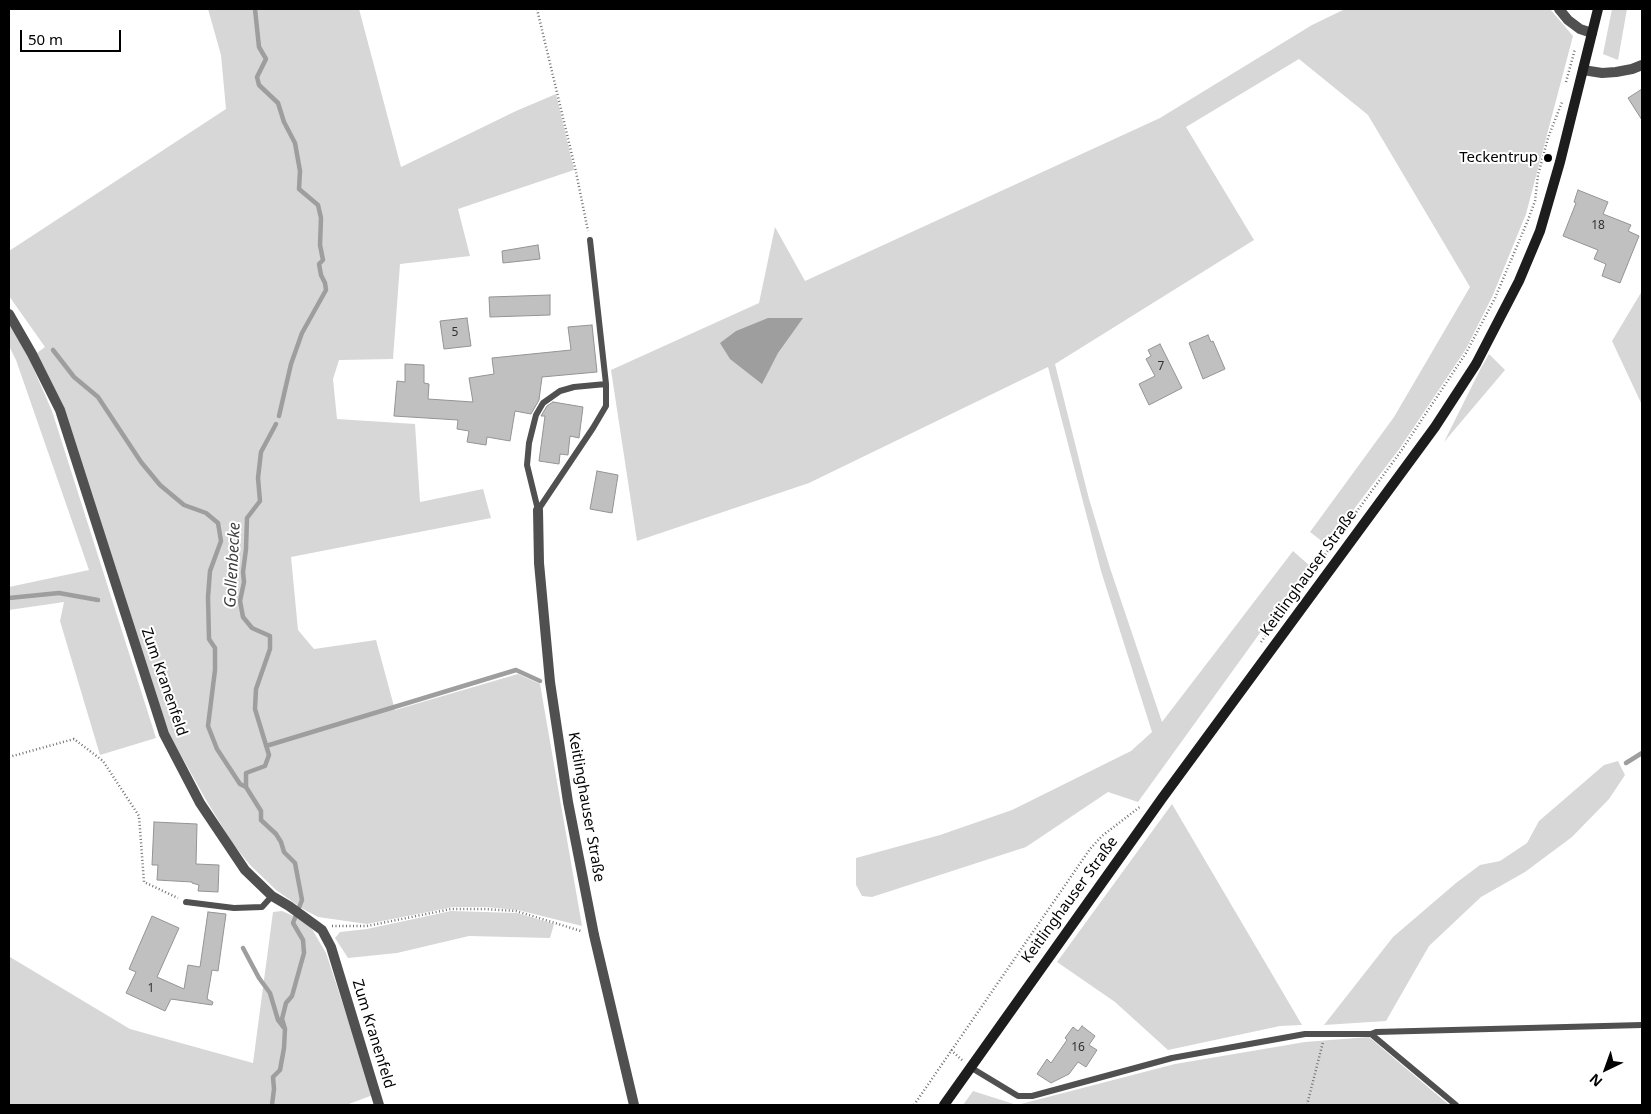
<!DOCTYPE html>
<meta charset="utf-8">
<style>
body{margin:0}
#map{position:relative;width:1651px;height:1114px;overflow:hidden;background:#fff;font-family:"Noto Sans",sans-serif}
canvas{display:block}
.frame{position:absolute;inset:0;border:10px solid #000;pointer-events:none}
.north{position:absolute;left:1581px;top:1044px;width:50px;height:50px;-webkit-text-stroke:4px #fff;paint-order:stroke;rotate:222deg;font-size:14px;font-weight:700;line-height:20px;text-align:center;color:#000}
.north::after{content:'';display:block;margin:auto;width:18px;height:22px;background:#000;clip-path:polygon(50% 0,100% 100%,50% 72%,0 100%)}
.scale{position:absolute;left:20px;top:30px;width:101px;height:22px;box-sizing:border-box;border:2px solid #000;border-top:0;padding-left:6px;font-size:15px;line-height:18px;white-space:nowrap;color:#000;-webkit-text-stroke:4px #fff;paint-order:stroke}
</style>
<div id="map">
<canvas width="1651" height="1114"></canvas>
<div class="frame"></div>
<div class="north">N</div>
<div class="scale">50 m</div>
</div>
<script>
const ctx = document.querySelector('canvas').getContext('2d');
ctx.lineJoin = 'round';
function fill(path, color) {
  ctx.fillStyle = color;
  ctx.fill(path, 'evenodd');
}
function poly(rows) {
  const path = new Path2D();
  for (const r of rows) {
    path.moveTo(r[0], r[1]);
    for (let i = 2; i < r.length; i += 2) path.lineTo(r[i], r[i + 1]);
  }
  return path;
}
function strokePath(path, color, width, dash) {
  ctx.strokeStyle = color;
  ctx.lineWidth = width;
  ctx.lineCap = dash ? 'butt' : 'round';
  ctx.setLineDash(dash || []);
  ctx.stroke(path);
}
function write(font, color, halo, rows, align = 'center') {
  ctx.font = font + ' "Noto Sans",sans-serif';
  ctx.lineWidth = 4;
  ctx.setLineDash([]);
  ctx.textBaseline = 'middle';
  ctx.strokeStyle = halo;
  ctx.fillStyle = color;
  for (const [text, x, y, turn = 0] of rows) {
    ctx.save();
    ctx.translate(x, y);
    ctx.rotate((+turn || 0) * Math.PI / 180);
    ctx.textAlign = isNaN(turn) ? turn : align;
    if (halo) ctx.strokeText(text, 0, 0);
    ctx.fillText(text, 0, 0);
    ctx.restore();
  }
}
fill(poly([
 [208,9,359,9,401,167,516,111,556,94,574,170,458,209,470,256,400,264,393,359,339,360,333,379,337,419,415,424,420,502,483,489,491,518,291,557,298,630,314,649,376,640,395,710,518,674,540,684,582,926,518,910,485,907,453,907,367,924,318,917,303,909,276,890,250,865,233,844,206,800,168,732,63,405,37,353,45,347,9,296,9,251,226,109,221,55],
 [1345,9,1550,9,1573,36,1526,214,1493,295,1466,349,1400,448,1327,545,1310,532,1394,417,1470,287,1368,115,1299,59,1186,127,1254,240,1055,364,1089,499,1110,568,1162,722,1293,551,1309,565,1138,802,1108,792,1026,847,872,897,862,896,856,885,856,858,940,835,1012,810,1131,751,1152,732,1101,571,1048,367,809,483,637,541,611,370,759,303,775,227,805,281,1160,118,1312,25],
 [1612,9,1627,9,1618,60,1603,54],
 [1642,291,1642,405,1612,341],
 [9,323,28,356,52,411,156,738,100,755,60,621,64,602,9,610,9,587,89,570,16,360,9,346],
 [1489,354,1505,370,1444,442,1481,368],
 [1618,761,1625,775,1609,799,1572,837,1525,872,1481,897,1429,946,1386,1021,1324,1025,1393,937,1456,883,1480,865,1500,861,1527,843,1539,821,1604,765],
 [1172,804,1302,1025,1280,1026,1168,1050,1115,1002,1057,962],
 [282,911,300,919,312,929,326,953,373,1095,346,1105,9,1105,9,961,10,957,130,1029,253,1063,273,912],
 [451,911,517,913,554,924,550,938,469,936,397,953,348,958,335,938,340,932,367,929],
 [1369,1037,1449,1105,963,1105,973,1091,1017,1105,1175,1064,1305,1042]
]), '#d7d7d7');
fill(poly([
 [768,318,803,318,778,353,762,384,730,359,720,343,736,331]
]), '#9e9e9e');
strokePath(poly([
 [255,9,259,47,266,59,257,77,259,85,278,103,284,122,295,143,300,171,299,189,318,205,321,218,320,245,323,260,319,264,321,275,325,283,326,290,302,333,291,364,279,416],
 [53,350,74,377,98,397,141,462,160,485,184,505,206,513,218,523,221,541,210,571,208,597,209,639,215,648,215,670,208,726,217,749,240,784,246,787],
 [9,598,59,593,98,600],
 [266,746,516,670,540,681],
 [1626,763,1642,753],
 [243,948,259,978,270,993,278,1020,284,1028],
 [272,1105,274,1089,273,1077,280,1070,284,1048,285,1029,282,1019,286,1003,292,996,304,953,303,940,293,923,302,900,295,863,284,852,281,842,276,834,261,820,261,811,246,787,246,773,265,766,269,755,255,709,256,689,270,649,270,636,252,628,243,617,240,601,244,582,243,572,246,549,247,518,260,501,258,478,261,452,276,424]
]), '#9e9e9e', 4.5);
const building = poly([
 [1642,89,1642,120,1628,98,1642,89],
 [1578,190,1608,202,1603,214,1631,225,1628,231,1639,236,1620,283,1602,276,1606,264,1594,259,1598,250,1563,236,1576,203,1574,202,1578,190],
 [538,245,540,259,503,263,502,251,538,245],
 [550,295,550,315,490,317,489,297,550,295],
 [467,318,471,346,444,349,440,321,467,318],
 [592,325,597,372,542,377,539,400,531,414,515,411,510,441,487,437,486,445,467,442,469,431,457,429,458,420,394,416,397,381,405,382,405,364,424,365,424,383,429,384,428,399,473,402,469,378,494,374,492,358,571,350,568,327,592,325],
 [1208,335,1211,342,1213,341,1225,369,1203,379,1189,343,1208,335],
 [1160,344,1182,388,1149,405,1139,384,1155,376,1146,359,1151,356,1148,350,1160,344],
 [553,402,583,407,579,438,570,436,568,455,560,454,559,464,539,461,545,416,541,416,547,406,553,402],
 [597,471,618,475,612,513,590,509,597,471],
 [154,822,197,824,196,864,219,865,218,892,198,891,199,885,192,883,192,882,157,880,158,865,152,865,154,822],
 [208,912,226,914,218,971,212,970,207,999,213,1002,212,1005,171,999,165,1011,126,993,136,972,129,969,152,916,179,928,157,977,184,989,188,965,200,967,208,912],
 [1082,1026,1095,1036,1089,1045,1097,1050,1086,1067,1078,1062,1069,1074,1051,1083,1037,1074,1047,1059,1051,1063,1067,1040,1065,1038,1073,1027,1078,1031,1082,1026]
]);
fill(building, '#c0c0c0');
strokePath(building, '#949494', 1);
strokePath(poly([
 [537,9,576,172,588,231],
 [1566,82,1575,49],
 [1261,642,1401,451,1466,353,1495,298,1528,220,1535,201,1538,175,1548,138,1562,102],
 [9,757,74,739,103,761,139,816,144,882,178,898],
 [332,926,367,926,451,909,484,909,516,911,581,931],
 [951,1050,963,1061],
 [914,1105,1090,849,1102,836,1141,806],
 [1307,1105,1323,1042]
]), '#727272', 2.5, [1, 2.5]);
strokePath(poly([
 [538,510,593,428,606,406,606,384,590,240],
 [538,510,527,465,529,443,536,415,543,403,560,391,574,387,606,384],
 [186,902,234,908,262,907,272,896],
 [1371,1034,1376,1032,1642,1025],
 [970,1067,1018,1096,1032,1096,1172,1058,1305,1034,1371,1034,1456,1105]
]), '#505050', 6);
strokePath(poly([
 [1559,9,1568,20,1580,29,1592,33],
 [1583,70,1602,73,1616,72,1632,69,1642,65],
 [9,314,32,354,60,410,164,734,200,803,245,870,272,896,289,906,322,930,331,947,379,1105],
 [538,510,539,563,550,682,568,802,594,935,634,1105]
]), '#505050', 10);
strokePath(poly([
 [944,1105,1163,797,1435,427,1476,364,1519,281,1540,231,1560,162,1598,9]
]), '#1d1d1d', 10);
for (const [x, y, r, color] of [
 [1548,158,5,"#000"]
]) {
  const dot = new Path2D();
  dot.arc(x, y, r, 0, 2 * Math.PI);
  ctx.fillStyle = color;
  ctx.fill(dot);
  strokePath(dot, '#fff', 2);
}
write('12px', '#303030', null, [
 ["18",1598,226],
 ["5",455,333],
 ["7",1161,367],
 ["1",151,989],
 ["16",1078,1048]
]);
write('15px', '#000', '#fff', [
 ["Teckentrup",1538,158]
], 'right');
write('15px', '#000', '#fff', [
 ["Keitlinghauser Straße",1309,573,-54],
 ["Zum Kranenfeld",164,682,71],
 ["Keitlinghauser Straße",586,807,80],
 ["Keitlinghauser Straße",1070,900,-54],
 ["Zum Kranenfeld",373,1034,73]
]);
write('italic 16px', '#3f3f3f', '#fff', [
 ["Gollenbecke",233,565,-87]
]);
</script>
